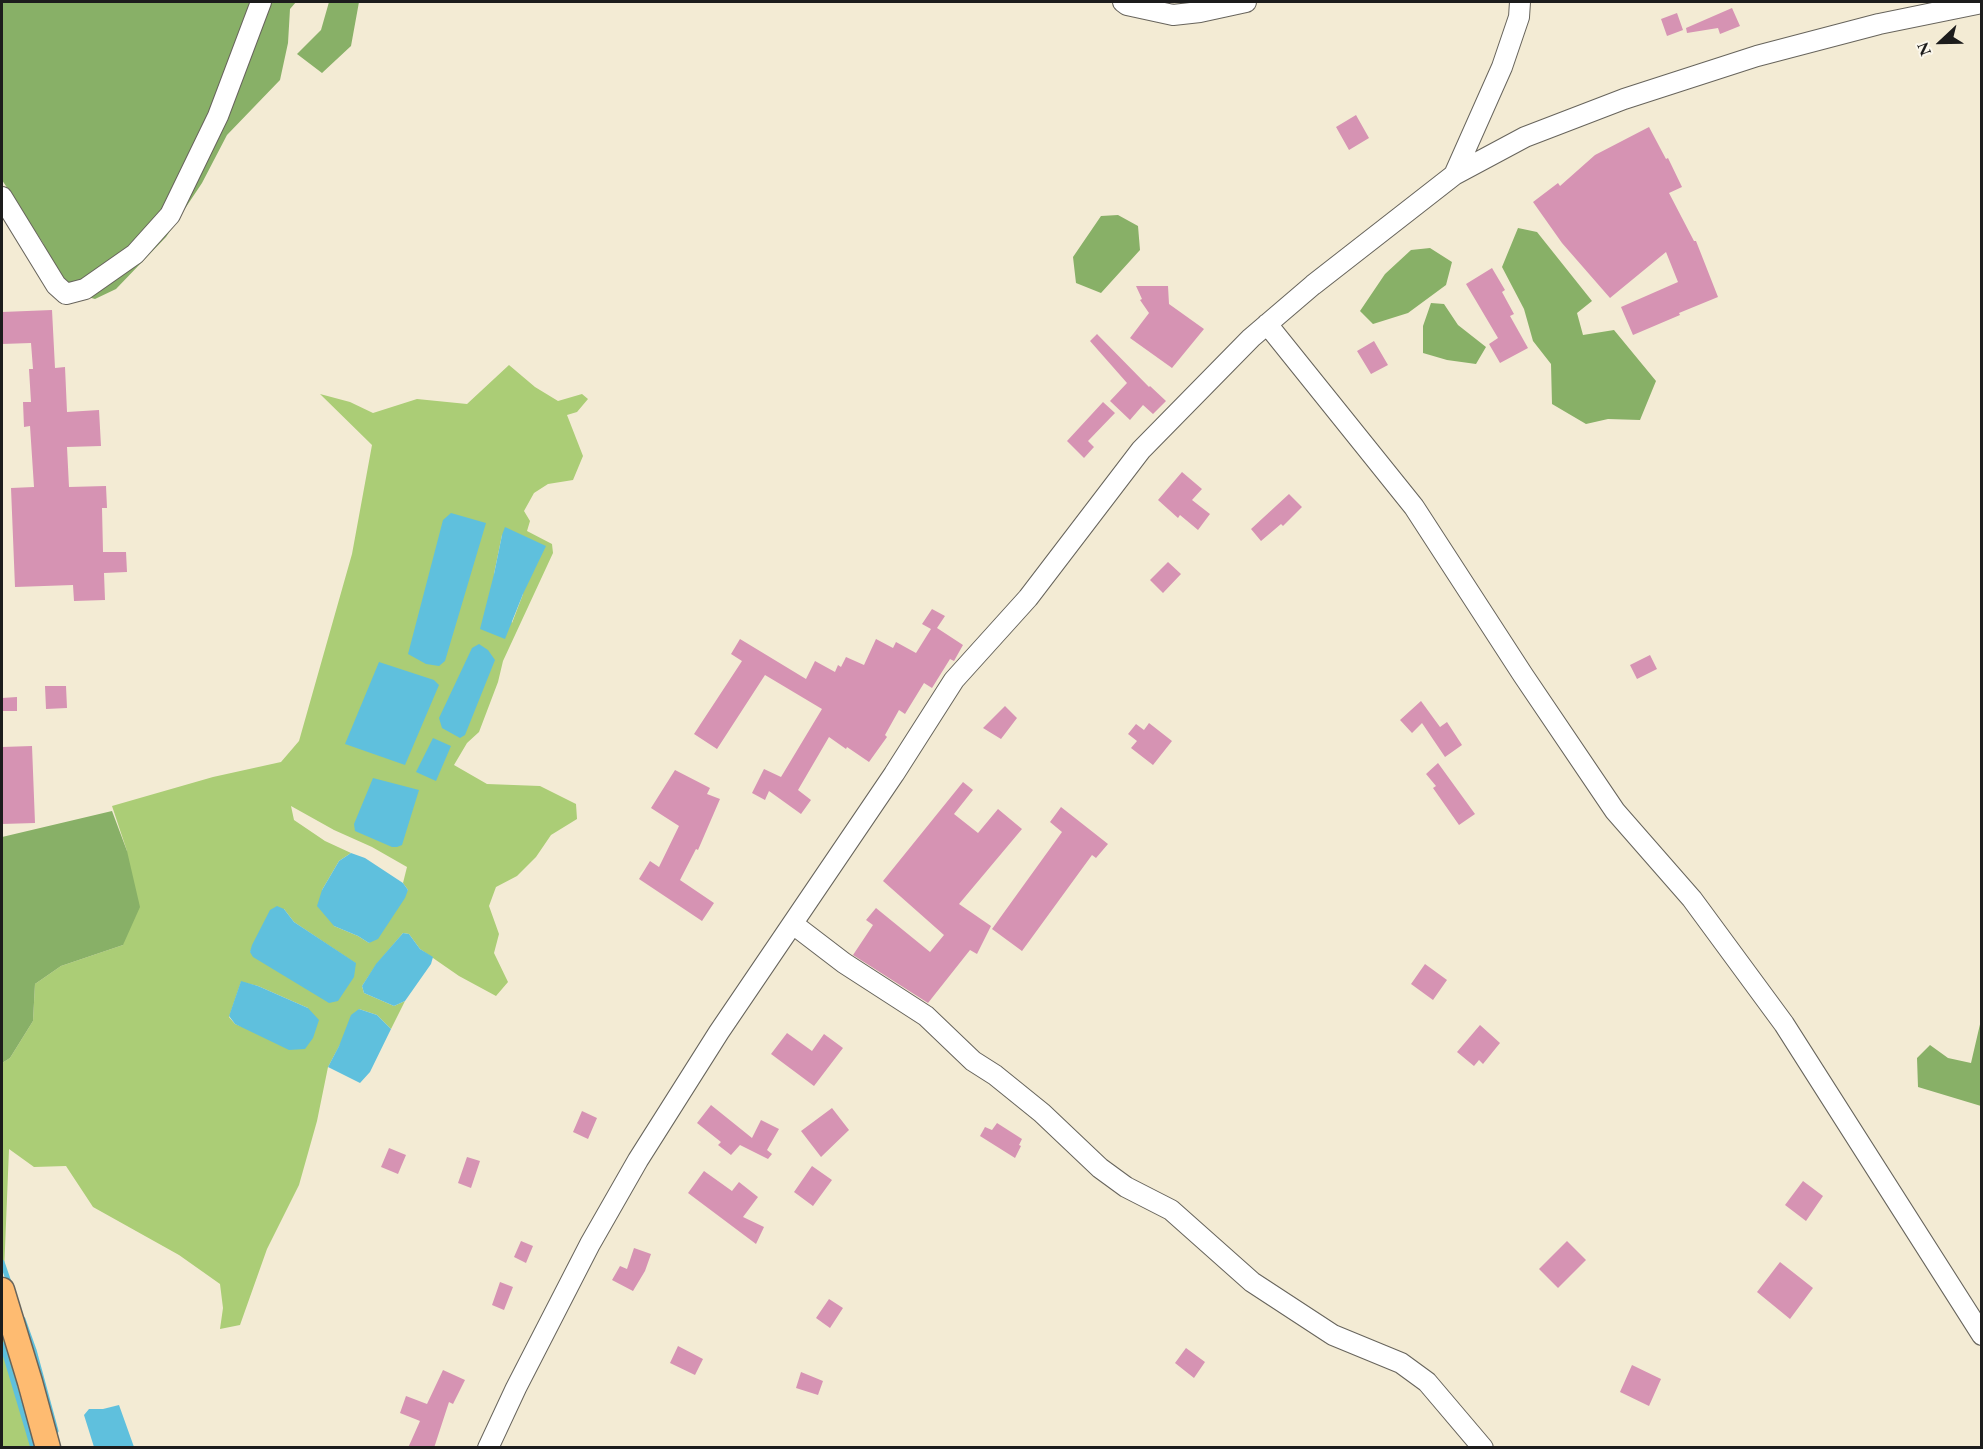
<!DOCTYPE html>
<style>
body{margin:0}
#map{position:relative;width:1983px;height:1449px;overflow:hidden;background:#f3ebd4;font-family:"EB Garamond",serif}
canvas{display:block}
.frame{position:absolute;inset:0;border:3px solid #1c1c1c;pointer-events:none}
.north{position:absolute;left:1911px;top:12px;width:60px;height:60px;-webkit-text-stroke:4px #fbf7ec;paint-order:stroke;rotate:248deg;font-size:16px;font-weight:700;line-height:24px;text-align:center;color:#1c1c1c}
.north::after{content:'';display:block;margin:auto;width:21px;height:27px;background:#1c1c1c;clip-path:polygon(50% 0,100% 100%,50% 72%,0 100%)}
</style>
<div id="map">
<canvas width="1983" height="1449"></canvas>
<div class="frame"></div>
<div class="north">N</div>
</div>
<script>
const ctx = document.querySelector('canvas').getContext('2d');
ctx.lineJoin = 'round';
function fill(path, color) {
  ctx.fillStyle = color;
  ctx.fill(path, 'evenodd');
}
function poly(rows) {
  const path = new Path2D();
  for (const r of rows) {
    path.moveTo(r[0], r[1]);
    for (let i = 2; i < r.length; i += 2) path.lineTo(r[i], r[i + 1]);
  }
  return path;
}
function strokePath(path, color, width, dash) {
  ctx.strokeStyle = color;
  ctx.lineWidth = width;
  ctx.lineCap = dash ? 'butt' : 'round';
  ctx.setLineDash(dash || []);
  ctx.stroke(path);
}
fill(poly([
 [509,365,535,387,558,401,582,394,588,399,577,412,567,415,583,456,573,480,548,484,534,493,524,511,530,521,527,531,552,544,553,553,503,661,498,682,479,732,467,743,454,765,487,784,540,786,576,804,577,819,551,835,536,857,517,876,496,887,489,906,499,934,494,953,508,982,496,996,459,976,420,949,409,934,403,933,376,965,362,986,364,993,394,1006,405,1001,391,1029,377,1015,359,1009,328,1067,317,1121,299,1185,267,1249,240,1325,220,1329,223,1308,220,1284,179,1255,93,1207,66,1166,34,1167,9,1149,4,1273,2,1265,2,1063,10,1058,33,1021,35,984,61,966,123,945,127,851,112,806,213,777,281,762,299,741,352,554,372,445,320,394,350,402,373,413,417,399,467,404],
 [502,535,523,594,512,623,494,574],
 [291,806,334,830,372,847,407,867,403,883,408,890,369,943,358,936,334,926,322,890,339,861,351,853,325,841,294,820],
 [284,909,294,922,355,963,250,952],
 [241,982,258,986,308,1008,248,1029,235,1024,229,1017],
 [2,1329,18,1388,32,1447,2,1447]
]), '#abcd76');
fill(poly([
 [2,2,296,2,290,9,288,43,280,80,227,135,202,183,166,237,116,289,95,299,62,290,43,243,2,180],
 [329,2,359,2,351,46,322,73,297,54,321,30],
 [1118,215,1138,226,1140,250,1101,293,1076,283,1073,257,1101,216],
 [1518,228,1537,232,1592,301,1577,313,1583,335,1614,330,1656,381,1640,420,1608,419,1586,424,1552,404,1551,364,1533,341,1524,309,1502,267],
 [1430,248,1452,262,1446,285,1408,313,1373,324,1360,311,1385,274,1411,250],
 [1431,303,1444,304,1458,325,1486,347,1476,364,1447,360,1423,353,1423,326],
 [112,811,127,851,140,907,123,945,61,966,35,984,33,1021,10,1058,2,1063,2,837],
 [1981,1020,1981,1106,1918,1087,1917,1058,1930,1045,1948,1058,1971,1063]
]), '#88b067');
fill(poly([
 [451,513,486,523,445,661,439,666,426,664,408,654,443,520],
 [505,527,546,546,523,594,505,639,480,629,494,574,502,535],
 [479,644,488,650,495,660,465,735,460,738,442,728,439,718,472,648],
 [379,662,434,680,439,685,405,765,345,744],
 [433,738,451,746,436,781,416,772],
 [373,778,419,790,402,845,397,847,392,847,355,831,354,824],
 [351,853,365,858,403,883,408,890,405,898,378,939,369,943,358,936,334,926,317,906,322,890,339,861],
 [277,906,284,909,294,922,356,963,354,977,338,1001,329,1003,253,957,250,952,252,945,270,910],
 [403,933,409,934,420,949,433,957,431,964,405,1001,394,1006,364,993,362,986,376,964],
 [241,981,258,986,308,1008,319,1020,313,1038,305,1049,289,1050,235,1024,229,1016],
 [359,1009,377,1015,391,1029,370,1072,360,1083,328,1067,339,1046,351,1015],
 [119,1405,134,1447,94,1447,84,1415,89,1409,103,1409]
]), '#5fc0dd');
strokePath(poly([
 [2,1262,10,1285],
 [23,1319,34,1350,56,1431],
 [2,1344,33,1448]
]), '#5fc0dd', 5);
fill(poly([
 [1732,8,1740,26,1720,34,1718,28,1687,33,1686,28],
 [1677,13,1683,30,1667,36,1661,19],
 [1356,115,1369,138,1349,150,1336,127],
 [1649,127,1666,159,1668,158,1682,187,1669,193,1694,241,1696,241,1718,297,1679,313,1680,315,1633,335,1621,307,1678,282,1666,252,1610,298,1562,243,1533,202,1558,183,1560,186,1595,155],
 [1492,268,1505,290,1502,292,1514,314,1510,316,1528,348,1500,363,1489,344,1498,338,1466,284],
 [1136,286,1168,286,1169,304,1204,329,1172,368,1130,338,1149,313,1140,300,1142,299],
 [52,310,55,368,65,367,67,412,99,410,101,446,67,447,69,487,106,486,107,508,102,508,103,552,126,552,127,572,104,573,105,600,74,601,73,585,15,587,11,488,34,487,30,426,24,427,23,402,31,402,29,369,33,369,31,343,2,344,2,312],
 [1097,334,1149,387,1150,386,1166,401,1153,414,1143,405,1130,420,1110,401,1127,383,1090,341],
 [1374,341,1388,365,1371,374,1357,351],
 [1103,402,1115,413,1088,441,1094,447,1084,458,1067,441],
 [1182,472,1202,489,1192,500,1210,514,1198,530,1180,515,1178,518,1158,500],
 [1289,494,1302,507,1283,526,1281,524,1261,541,1251,529],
 [1168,562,1181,574,1163,593,1150,580],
 [932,609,945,616,937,628,963,645,954,661,950,659,932,688,924,683,905,714,899,710,885,735,887,737,869,762,847,747,846,749,829,737,798,790,811,800,801,814,769,791,765,800,752,793,764,769,781,777,822,709,765,675,717,749,694,734,742,661,731,654,740,639,806,679,815,661,835,672,838,665,841,667,846,657,864,665,876,639,893,648,896,642,916,653,931,629,922,624],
 [1650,655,1657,669,1637,679,1630,665],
 [45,686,66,686,67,708,46,709],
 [17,697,17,711,2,711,2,698],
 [1421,701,1440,727,1447,722,1462,745,1445,757,1422,723,1412,733,1400,720],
 [1005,706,1017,718,1001,739,983,728],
 [1149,723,1172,741,1153,765,1131,748,1137,741,1128,734,1136,724,1144,730],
 [32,746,35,823,2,824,2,747],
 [1438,763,1475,814,1459,825,1433,788,1436,786,1426,774],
 [675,770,710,788,707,794,720,799,698,850,696,849,680,880,714,903,702,921,639,879,650,861,659,867,679,826,651,808],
 [963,782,973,790,954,814,978,833,998,809,1022,829,959,904,991,926,977,954,970,950,928,1003,853,955,873,925,866,920,876,908,930,952,944,935,883,881],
 [1061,807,1108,844,1096,858,1092,855,1022,951,992,929,1062,832,1050,822],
 [1425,964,1447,980,1433,1000,1411,984],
 [1480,1025,1500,1043,1483,1064,1479,1060,1474,1066,1457,1052],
 [787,1033,812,1051,824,1034,843,1048,814,1086,771,1054],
 [711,1105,752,1138,761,1120,779,1129,767,1150,772,1154,768,1159,740,1145,731,1155,718,1145,721,1142,697,1123],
 [832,1108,849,1130,821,1157,801,1131],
 [582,1111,597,1118,588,1139,573,1132],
 [997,1123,1022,1139,1019,1145,1021,1146,1015,1158,980,1136,985,1127,992,1130],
 [389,1148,406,1155,398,1174,381,1167],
 [467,1157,480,1161,471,1188,458,1183],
 [812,1166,832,1180,813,1206,794,1192],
 [704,1171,732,1191,739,1182,758,1197,743,1217,764,1227,756,1244,688,1193],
 [1803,1181,1823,1196,1806,1221,1785,1205],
 [521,1241,533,1246,526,1263,514,1257],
 [1567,1241,1586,1260,1558,1288,1539,1269],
 [634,1248,651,1254,645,1271,633,1291,612,1280,620,1266,627,1269],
 [1780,1262,1813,1288,1790,1319,1757,1292],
 [500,1282,513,1287,504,1310,492,1305],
 [829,1299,843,1308,830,1328,816,1318],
 [678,1346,703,1359,695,1375,670,1363],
 [1186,1348,1205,1362,1194,1378,1175,1363],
 [1632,1365,1661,1379,1649,1406,1620,1392],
 [443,1370,465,1380,453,1404,449,1402,434,1448,408,1448,420,1421,400,1413,406,1396,427,1404],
 [801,1372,823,1381,818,1395,796,1388]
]), '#d693b3');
const minor = poly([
 [1123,2,1127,5,1173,15,1200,12,1246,2],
 [1454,175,1502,67,1519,17,1520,2],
 [2,197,56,285,66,294,85,289,135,254,170,215,218,116,261,2],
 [1267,324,1414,507,1523,675,1615,811,1692,899,1784,1024,1982,1335],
 [793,924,844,963,926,1016,973,1061,995,1075,1042,1113,1100,1168,1126,1187,1171,1210,1252,1282,1333,1335,1401,1363,1427,1382,1483,1448],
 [488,1448,516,1388,590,1244,638,1160,719,1032,894,774,954,680,1028,598,1141,450,1251,338,1313,285,1454,175,1525,137,1624,99,1757,56,1879,24,1982,3]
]);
const major = poly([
 [2,1290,30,1382,48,1448]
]);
strokePath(minor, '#67645c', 22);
strokePath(major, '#67645c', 27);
strokePath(minor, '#fff', 20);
strokePath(major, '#febb71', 24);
</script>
